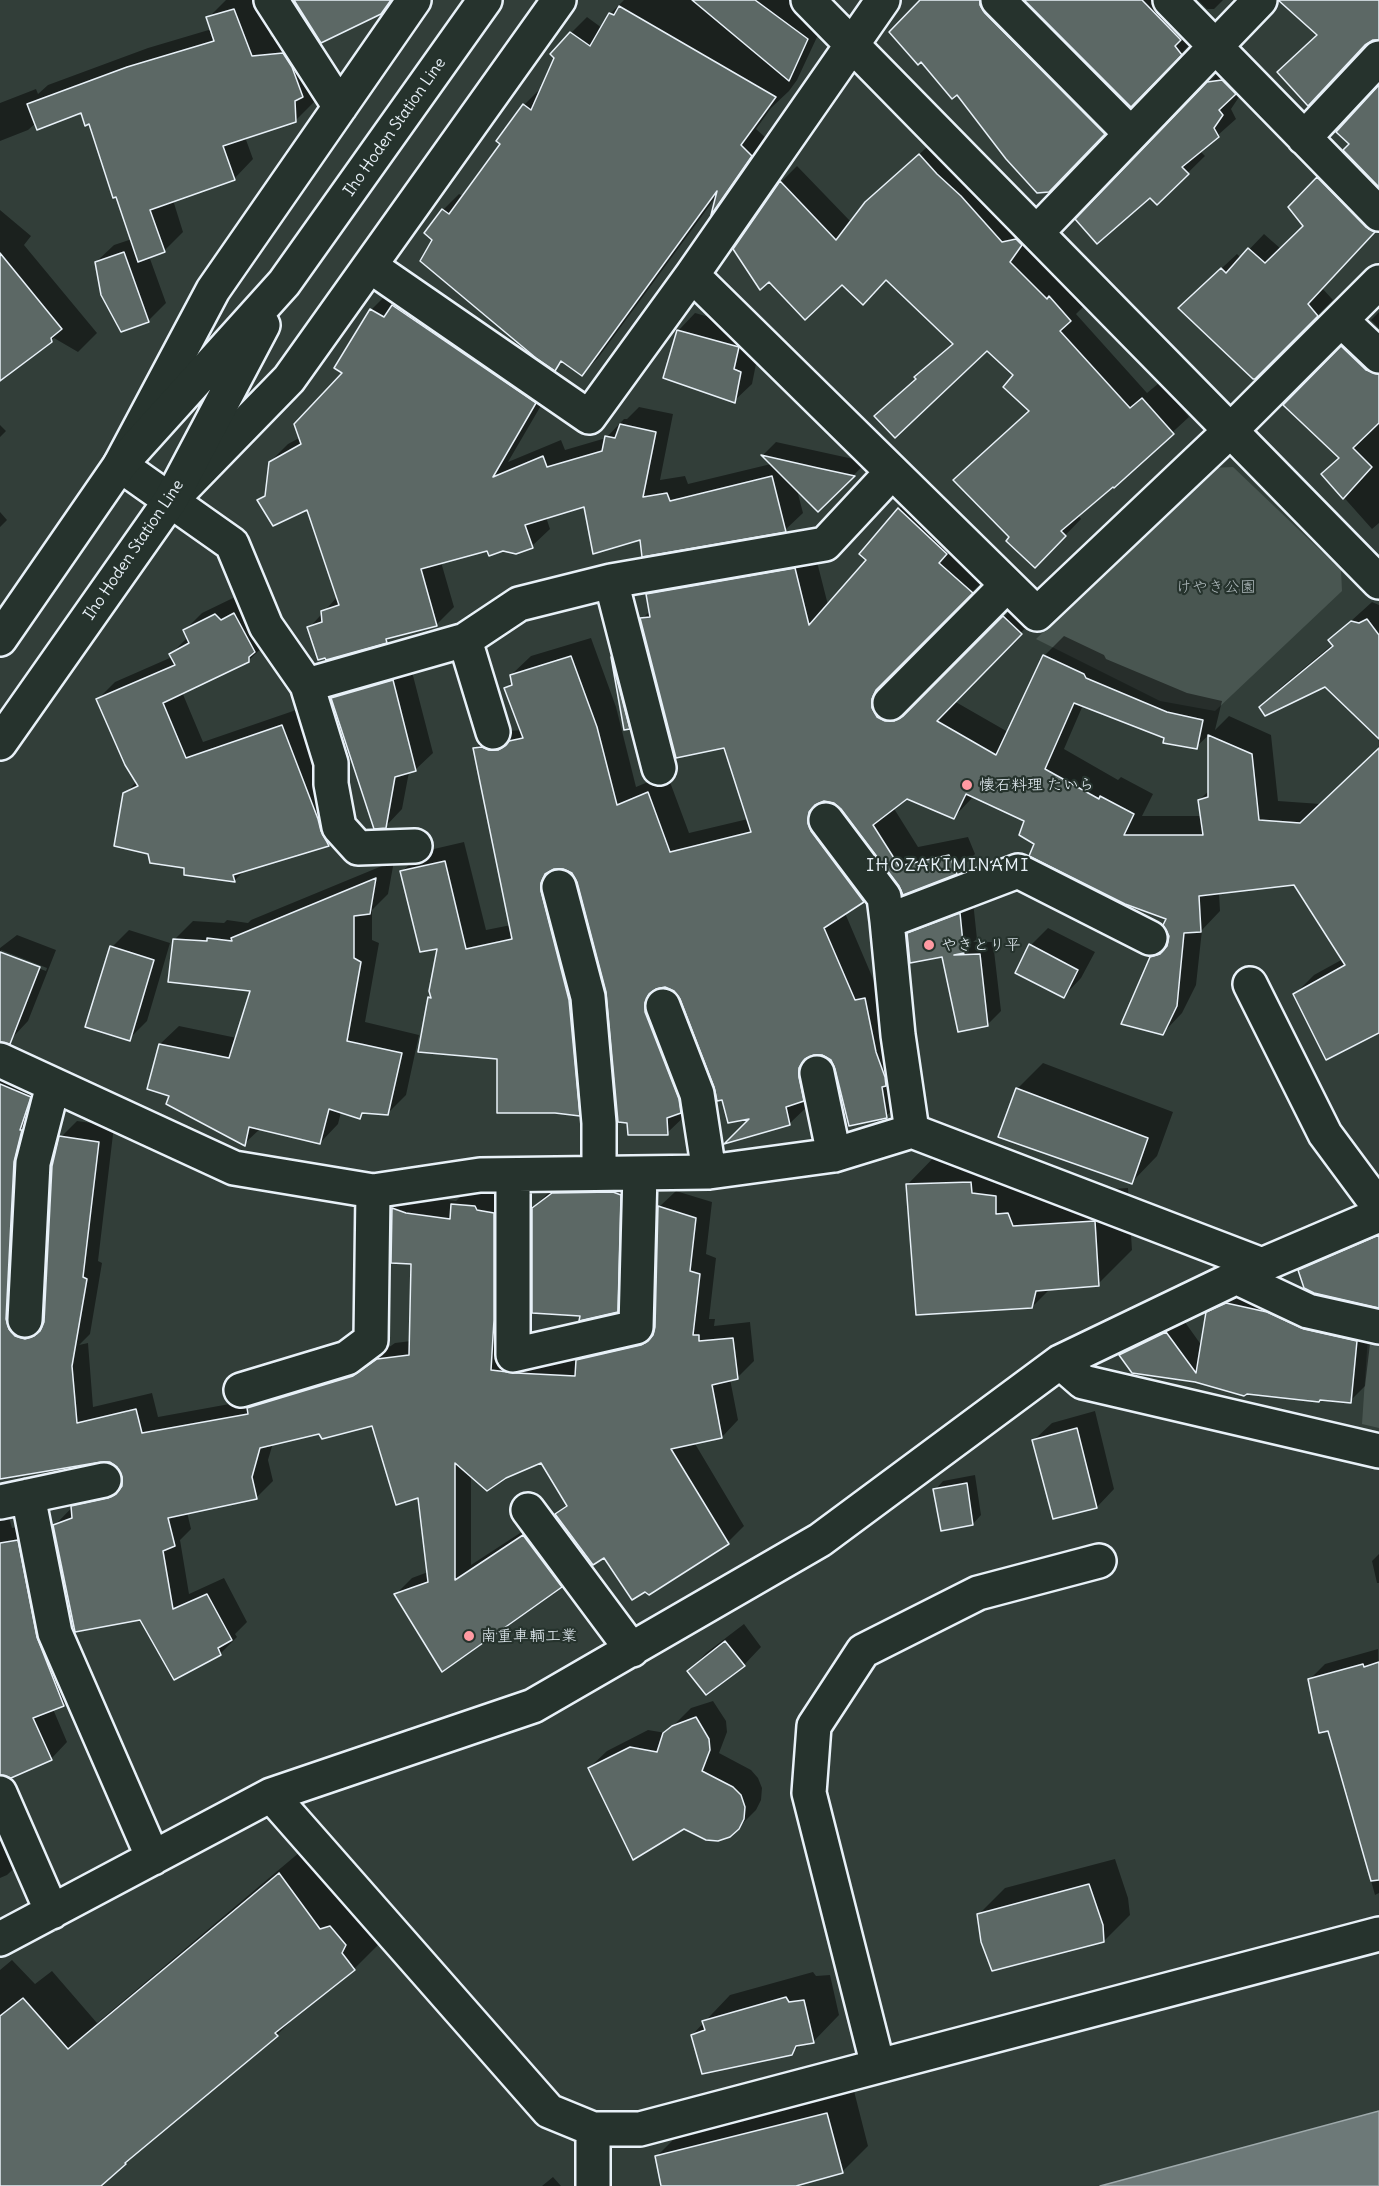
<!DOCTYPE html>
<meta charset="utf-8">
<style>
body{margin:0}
canvas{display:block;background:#323e39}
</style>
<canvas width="1379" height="2186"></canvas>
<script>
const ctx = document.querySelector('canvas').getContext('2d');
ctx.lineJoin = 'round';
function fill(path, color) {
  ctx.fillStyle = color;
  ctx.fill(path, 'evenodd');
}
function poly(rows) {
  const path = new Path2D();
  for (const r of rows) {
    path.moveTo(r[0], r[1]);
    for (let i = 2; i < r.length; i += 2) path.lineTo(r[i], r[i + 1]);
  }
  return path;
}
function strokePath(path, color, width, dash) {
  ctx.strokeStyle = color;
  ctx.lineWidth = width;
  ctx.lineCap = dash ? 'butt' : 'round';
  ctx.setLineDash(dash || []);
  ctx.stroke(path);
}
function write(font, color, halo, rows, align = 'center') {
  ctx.font = font + ' Delius,"Klee One",sans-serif';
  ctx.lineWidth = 4.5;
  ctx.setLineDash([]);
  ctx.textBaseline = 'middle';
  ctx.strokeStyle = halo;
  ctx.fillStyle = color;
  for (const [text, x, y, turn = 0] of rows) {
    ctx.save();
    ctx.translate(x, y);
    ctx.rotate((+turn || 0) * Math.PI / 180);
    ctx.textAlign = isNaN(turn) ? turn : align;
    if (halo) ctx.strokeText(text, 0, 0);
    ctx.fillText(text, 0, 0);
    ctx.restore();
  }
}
fill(poly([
 [1233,467,1341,570,1342,591,1215,711,1160,701,1036,639,1211,468],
 [1368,1335,1379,1338,1379,1428,1362,1424]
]), '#495651');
const water = poly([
 [1379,2111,1379,2186,1100,2186,1379,2111]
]);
fill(water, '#6d7978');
strokePath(water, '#9ea9ab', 1.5);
fill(poly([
 [226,0,257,0,271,37,303,35,314,83,315,101,295,121,245,137,253,159,234,179,173,200,183,232,164,251,149,256,166,303,148,321,96,262,114,245,132,239,90,123,82,111,36,123,28,130,0,141,0,103,36,89,38,94,48,85,148,48,212,29,208,18],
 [624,0,793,0,824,22,797,80,789,91,771,108,756,129,767,139,727,197,714,210,718,194,598,358,582,374,563,361,555,369,426,233,443,210,459,194,463,196,502,144,524,105,540,89,541,90,571,33,587,17,602,28,610,14],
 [922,0,1003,0,1119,118,1065,174],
 [1027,0,1158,0,1196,38,1146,90],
 [1198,0,1223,0,1214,9,1207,9],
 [1226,65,1252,76,1236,93,1239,97,1231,109,1236,119,1200,151,1205,156,1157,203,1208,83],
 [936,139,1038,228,1025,245,1086,304,1076,314,1147,393,1159,383,1189,417,1114,486,1078,515,1081,519,1051,550,1011,537,1030,410,1015,375,987,349,893,400,917,378,932,361,954,343,887,279,879,287,781,182,797,166,852,223,883,187],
 [1333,163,1379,226,1322,288,1333,300,1255,377,1195,293,1237,254,1241,258,1264,234,1281,249,1305,226,1290,207],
 [0,210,31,236,24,245,97,333,78,352,54,338,0,370],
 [389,292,553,385,508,462,561,440,565,450,606,438,624,419,627,419,639,407,673,414,660,480,685,476,688,484,771,464,763,455,776,442,867,462,818,510,797,490,803,513,785,530,641,538,585,505,546,517,550,529,532,546,488,550,441,562,454,607,436,625,392,635,387,641,327,658,309,628,338,596,308,508,259,500,267,493,270,462,288,444,301,437,344,373,371,310],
 [1379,312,1379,328,1371,320],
 [695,313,756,330,758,354,752,384,734,401,678,331],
 [1358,332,1379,351,1379,523,1372,529,1323,474,1340,458,1285,405],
 [0,425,6,431,0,437],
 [919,490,991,573,896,669,891,678,891,688,906,702,916,702,924,697,1023,598,1040,613,954,701,1008,732,1044,656,1064,636,1104,655,1106,659,1187,693,1222,701,1215,730,1229,716,1271,735,1278,801,1321,804,1379,749,1379,1031,1295,994,1314,975,1343,959,1294,884,1219,892,1220,911,1202,930,1196,985,1182,1013,1163,1033,1151,957,1170,939,1168,918,1036,844,1026,820,974,796,954,817,906,797,893,807,918,847,968,837,975,854,956,873,900,885,842,808,833,801,826,800,830,811,883,882,864,901,845,913,874,981,885,979,906,1097,886,1116,837,1068,832,1059,823,1054,818,1053,822,1080,809,1105,789,1124,753,1117,723,1098,716,1087,682,999,675,990,664,985,687,1114,667,1133,608,992,579,882,573,872,560,867,588,980,598,1095,579,1115,499,1058,420,1050,429,997,432,995,438,947,402,872,421,852,464,842,486,930,511,925,475,749,494,729,502,728,509,731,521,730,505,689,512,682,511,675,531,656,591,638,616,707,636,787,667,774,689,833,748,819,725,746,642,619,651,610,648,594,668,575,814,550,828,605,868,560,899,509],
 [1083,705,1196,747,1210,734,1210,790,1199,800,1202,816,1142,816,1153,794,1121,777,1118,780,1064,749],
 [0,512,7,520,0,527],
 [251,597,266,644,248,661,182,692,203,742,299,709,345,828,328,844,246,869,234,881,185,867,125,794,137,781,98,699,115,682,172,657,171,654,188,637,185,630,202,613,233,598,238,604],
 [1372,602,1379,605,1379,737,1325,685,1261,707,1281,687,1333,644,1330,640],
 [620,651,637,719,626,728,613,658],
 [410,664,433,753,415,770,409,772,402,809,385,827,332,698,350,681],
 [394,861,388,894,372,910,372,940,379,943,365,1022,419,1035,406,1095,387,1114,364,1112,359,1117,341,1112,338,1124,320,1143,261,1128,244,1144,171,1095,160,1044,179,1026,237,1038,252,990,174,940,193,921,224,923,227,920,248,923,251,920],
 [973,901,977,939,973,942,993,942,1001,1011,987,1025,943,956,909,934,922,921],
 [1048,928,1095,952,1081,978,1064,996,1031,945],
 [129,930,170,943,147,1021,129,1039,112,947],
 [17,935,56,950,28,1021,12,1038,0,1033,0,948],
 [1,950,47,968,46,971,1,954],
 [1043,1063,1173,1112,1157,1156,1131,1183,1017,1089],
 [0,1067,45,1081,40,1323,45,1322,61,1137,77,1121,114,1126,98,1261,102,1263,90,1334,79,1345,88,1343,93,1407,152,1393,158,1417,257,1399,371,1360,395,1343,411,1341,412,1263,392,1261,393,1208,409,1192,423,1197,456,1201,469,1188,491,1190,493,1194,510,1197,510,1303,534,1357,579,1359,594,1344,656,1330,659,1207,676,1191,712,1202,706,1254,716,1258,709,1319,715,1319,714,1326,750,1322,754,1361,738,1377,730,1379,738,1420,722,1437,694,1442,744,1526,728,1542,604,1555,557,1515,567,1504,542,1461,471,1475,471,1565,540,1520,577,1569,561,1586,396,1594,412,1578,428,1572,420,1496,373,1424,320,1432,273,1443,268,1460,273,1481,256,1498,187,1512,191,1529,180,1540,189,1594,224,1578,247,1622,235,1634,237,1637,220,1654,141,1618,54,1526,89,1490,123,1483,124,1475,119,1466,110,1461,0,1478],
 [941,1150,1047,1193,1128,1188,1132,1250,1098,1284,1050,1289,1032,1307,908,1184],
 [630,1176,634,1294,617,1311,581,1315,533,1208,550,1191,570,1177],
 [1379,1226,1379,1284,1300,1270,1318,1252],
 [1242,1289,1372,1327,1365,1386,1350,1401,1246,1393,1120,1355,1135,1340,1182,1318,1202,1346,1208,1313,1223,1298],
 [1095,1411,1114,1489,1097,1507,1034,1440,1052,1423],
 [975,1475,981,1515,973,1524,935,1490,943,1481],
 [0,1493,4,1499,12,1528,34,1524,79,1689,63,1705,53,1709,67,1742,51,1759,0,1773],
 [1379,1554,1379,1583,1377,1583,1372,1561],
 [744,1624,761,1647,744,1665,707,1693,689,1671,706,1653],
 [1378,1649,1379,1893,1375,1895,1329,1729,1310,1679,1325,1664],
 [713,1701,726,1721,727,1732,719,1753,751,1770,758,1778,762,1788,761,1800,756,1810,738,1828,589,1768,607,1751,648,1730,666,1733,691,1708],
 [0,1787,24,1859,7,1875,0,1878],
 [307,1846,382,1941,354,1969,305,2007,277,2035,138,2150,98,2186,0,2186,0,1970,12,1960,35,1984,52,1971,97,2023],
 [1115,1859,1128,1898,1130,1915,1104,1941,979,1914,1005,1888],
 [813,1972,816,1976,830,1975,839,2015,813,2042,801,2044,791,2054,692,2035,730,1995],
 [853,2087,868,2146,842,2172,790,2186,662,2186,656,2157,682,2131],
 [553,2177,561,2186,542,2186]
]), '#0007');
const building = poly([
 [294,0,391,0,381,14,321,43,294,0],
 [692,0,755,0,808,39,789,81,692,0],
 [920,0,980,0,980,5,985,13,1105,134,1049,192,1037,193,1006,159,957,95,952,99,921,62,918,65,889,32,920,0],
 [1024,0,1142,0,1181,40,1175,46,1182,55,1131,107,1024,0],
 [1278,0,1379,0,1379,40,1373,40,1365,45,1308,106,1277,72,1317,35,1278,0],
 [619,6,776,97,741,145,752,156,711,215,717,191,582,376,561,361,555,371,536,358,420,261,432,240,424,233,442,209,449,214,500,144,496,141,523,104,531,110,554,58,550,54,570,32,590,46,609,13,614,15,619,6],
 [234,9,252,56,283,53,292,67,303,97,295,101,296,122,223,146,235,180,150,210,165,252,138,262,116,197,113,198,89,124,85,126,81,113,37,130,27,104,127,67,214,41,206,17,234,9],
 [1222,80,1236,94,1219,110,1223,115,1214,128,1219,137,1182,167,1189,174,1157,205,1150,198,1097,244,1075,219,1207,82,1222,80],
 [1379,85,1379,187,1343,150,1349,144,1336,132,1379,85],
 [919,154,937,174,961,196,1002,242,1016,239,1022,245,1010,262,1047,299,1049,296,1071,321,1060,331,1130,408,1142,398,1174,434,1114,488,1113,487,1061,531,1066,536,1035,568,1006,541,1009,537,953,480,1029,411,1003,387,1013,375,987,351,895,438,874,416,916,379,914,377,953,344,886,280,863,305,842,285,805,320,769,282,760,290,733,249,780,181,836,240,865,202,919,154],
 [1317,177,1366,227,1375,232,1308,304,1318,316,1255,379,1253,379,1178,308,1221,268,1226,273,1248,248,1265,263,1303,226,1288,207,1317,177],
 [124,252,149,322,121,332,101,295,95,262,124,252],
 [0,253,62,329,51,338,52,342,0,381,0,253],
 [392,305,536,403,493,477,543,456,547,467,602,451,605,436,615,438,620,424,656,432,643,497,667,493,670,501,772,476,786,532,642,557,640,540,593,554,584,507,525,525,533,548,516,554,503,551,489,556,487,551,421,569,437,626,386,639,387,643,326,660,325,658,318,660,307,627,322,622,321,611,339,605,307,510,273,526,257,500,265,496,269,462,301,444,294,424,342,373,334,368,370,309,384,317,392,305],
 [677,330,739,347,734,369,741,372,735,403,663,378,677,330],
 [1341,346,1366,370,1379,374,1379,423,1353,448,1372,467,1343,499,1321,474,1339,458,1283,405,1341,346],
 [761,455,818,468,855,476,818,512,761,455],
 [898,508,947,554,939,563,973,593,876,690,872,699,872,708,877,717,885,721,894,721,903,716,1003,616,1022,634,937,721,996,755,1043,655,1084,674,1086,678,1167,712,1203,720,1197,749,1163,743,1164,738,1074,703,1045,769,1099,799,1100,796,1134,814,1124,835,1203,835,1198,800,1208,797,1208,735,1252,754,1259,820,1300,823,1379,748,1379,1033,1326,1060,1293,994,1345,965,1294,885,1199,896,1201,932,1184,933,1177,1006,1163,1035,1121,1024,1150,957,1160,954,1167,946,1169,936,1163,925,1166,919,1125,904,1029,856,1034,844,1019,835,1024,821,966,794,954,819,907,799,873,825,899,866,949,855,957,874,903,895,899,886,841,809,834,803,824,801,815,805,809,812,808,823,811,831,864,902,824,928,855,1000,865,998,876,1052,885,1077,886,1086,882,1087,887,1118,849,1126,835,1069,831,1060,822,1055,814,1055,805,1059,799,1068,799,1077,804,1101,786,1107,790,1125,724,1144,749,1119,728,1123,722,1100,717,1101,714,1087,680,999,674,991,665,987,656,989,649,994,645,1003,645,1012,679,1099,681,1113,667,1118,668,1135,628,1135,627,1123,618,1122,606,992,577,882,572,873,563,869,554,869,545,874,541,883,541,891,569,1000,580,1116,555,1113,497,1113,497,1059,418,1052,428,997,431,998,429,991,437,949,420,952,400,871,445,861,466,949,512,939,473,748,482,747,489,750,498,750,506,745,509,741,523,738,504,688,512,685,510,675,571,656,597,727,617,805,648,792,670,852,751,832,724,748,676,758,640,618,650,617,646,594,795,568,809,625,866,560,859,554,898,508],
 [234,613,255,652,249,657,249,662,163,703,186,758,282,725,318,819,321,831,329,846,233,875,235,882,184,875,184,868,150,863,148,854,114,846,123,793,138,786,125,765,96,699,175,665,169,654,189,643,183,630,215,614,221,620,234,613],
 [1367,619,1379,635,1379,739,1325,687,1265,716,1259,707,1333,646,1328,640,1351,621,1359,623,1367,619],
 [611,657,630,729,624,730,611,657],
 [393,680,416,771,395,777,386,828,374,829,331,698,393,680],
 [376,878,370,914,354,916,354,958,361,962,347,1041,402,1053,388,1115,362,1113,360,1119,329,1109,320,1144,249,1127,245,1146,166,1104,169,1096,147,1089,159,1044,229,1058,250,991,168,982,173,939,207,941,207,938,232,941,231,938,376,878],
 [960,913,964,953,954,955,980,954,988,1026,958,1032,942,957,910,963,907,933,960,913],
 [1029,944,1078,970,1064,998,1015,973,1029,944],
 [110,946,154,960,130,1041,85,1027,110,946],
 [0,952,40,967,10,1044,0,1042,0,952],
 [0,1084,31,1097,20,1130,22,1130,14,1162,6,1319,9,1329,15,1336,25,1339,34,1336,40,1331,44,1322,52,1166,59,1136,99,1142,83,1277,87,1279,72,1366,77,1423,136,1409,142,1433,248,1414,247,1408,353,1376,377,1359,409,1355,411,1264,391,1263,392,1208,406,1213,450,1219,451,1204,475,1206,477,1210,494,1213,494,1320,491,1370,516,1373,575,1376,576,1360,641,1345,648,1341,653,1335,655,1327,658,1206,696,1218,690,1271,700,1274,693,1335,699,1335,699,1341,733,1338,738,1379,712,1385,722,1438,671,1449,729,1544,649,1595,645,1592,632,1600,604,1558,593,1565,555,1514,567,1506,541,1463,506,1478,487,1491,455,1463,455,1580,523,1535,562,1587,442,1672,394,1594,428,1582,418,1498,396,1505,372,1426,322,1439,319,1434,260,1448,252,1477,257,1499,168,1518,175,1546,163,1551,173,1609,207,1594,232,1640,218,1648,221,1655,174,1680,140,1620,75,1632,53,1525,72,1518,71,1506,108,1498,116,1494,122,1486,122,1477,117,1467,110,1462,101,1462,0,1479,0,1084],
 [1016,1088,1148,1138,1132,1184,998,1137,1016,1088],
 [971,1182,972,1193,996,1196,996,1214,1008,1213,1013,1226,1095,1221,1099,1286,1036,1291,1032,1308,916,1315,906,1184,971,1182],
 [613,1192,621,1195,618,1312,579,1321,580,1316,532,1313,532,1208,552,1193,613,1192],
 [1379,1235,1379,1308,1314,1293,1304,1288,1298,1270,1379,1235],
 [1226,1303,1267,1312,1304,1329,1357,1341,1351,1403,1320,1400,1319,1402,1247,1394,1244,1396,1195,1382,1132,1373,1119,1355,1166,1332,1196,1373,1206,1312,1226,1303],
 [1077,1428,1097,1508,1053,1519,1032,1440,1077,1428],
 [967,1483,973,1525,941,1531,933,1489,967,1483],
 [18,1540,37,1637,64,1706,33,1718,52,1760,11,1778,0,1775,0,1543,18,1540],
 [725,1641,745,1666,706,1695,687,1671,725,1641],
 [1379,1662,1379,1880,1371,1881,1328,1731,1319,1733,1308,1679,1363,1664,1364,1667,1379,1662],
 [696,1717,709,1739,710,1750,702,1771,733,1787,741,1795,745,1807,744,1819,739,1829,730,1837,718,1841,706,1840,684,1829,633,1860,588,1768,630,1747,657,1752,663,1733,672,1726,696,1717],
 [279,1873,320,1929,330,1926,346,1945,342,1953,355,1970,275,2033,278,2036,125,2163,126,2164,101,2186,0,2186,0,2016,23,1998,68,2049,279,1873],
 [1089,1884,1103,1925,1104,1942,992,1971,981,1942,977,1914,1089,1884],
 [786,1997,789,2002,804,2000,814,2043,796,2046,792,2055,702,2074,691,2035,705,2030,702,2021,786,1997],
 [827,2113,843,2173,796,2186,661,2186,655,2156,827,2113]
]);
fill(building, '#5c6865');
strokePath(building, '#e8f1f8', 1.5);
const minor = poly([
 [271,0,340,107],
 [414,0,213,290,120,465,232,544,266,626,307,685,331,763,331,784,339,827,358,848,415,846],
 [808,0,1379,582],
 [998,0,1131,134],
 [1170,0,1379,214],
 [1304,138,1379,58],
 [1037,232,1260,0],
 [370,266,589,417,692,275,883,0],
 [692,275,1037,614,1231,430,1379,282],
 [1341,320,1379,356],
 [180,491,289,379,559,0],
 [611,581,659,768],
 [465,640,493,732],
 [307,685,465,640,519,604,611,581,825,544,892,472],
 [890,703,1007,585],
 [826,820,884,897,887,921],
 [559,887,588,997,599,1123,599,1173],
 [1250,984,1325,1134,1379,1207],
 [663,1006,697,1094,709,1172],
 [0,1060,234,1168,373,1191,480,1175,709,1172,834,1155,912,1131,1262,1265],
 [817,1073,834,1155],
 [912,1131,898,1035,887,921,1018,871,1150,938],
 [513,1175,513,1355,636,1327,640,1173],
 [1236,1277,1308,1311,1379,1327],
 [25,1320,33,1163,53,1085],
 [1060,1362,1083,1382,1379,1451],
 [241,1390,347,1358,371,1340,373,1191],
 [28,1496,55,1633,153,1858],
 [0,1502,104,1480],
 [528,1510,632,1650],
 [0,1793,52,1912],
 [271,1795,549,2111,593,2129,640,2129,1379,1934],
 [0,1939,271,1795,533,1706,820,1540,1060,1362,1262,1265,1379,1215],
 [878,2066,809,1793,814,1726,863,1651,978,1593,1099,1561],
 [593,2129,593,2186]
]);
const major = poly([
 [0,639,120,465,284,283,485,0],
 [0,743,170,501,263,325]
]);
strokePath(minor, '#e8f1f8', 38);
strokePath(major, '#e8f1f8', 38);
strokePath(minor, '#26332d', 33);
strokePath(major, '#26332d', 33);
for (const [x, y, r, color] of [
 [967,785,6,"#ff9aa2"],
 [929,945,6,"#ff9aa2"],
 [469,1636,6,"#ff9aa2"]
]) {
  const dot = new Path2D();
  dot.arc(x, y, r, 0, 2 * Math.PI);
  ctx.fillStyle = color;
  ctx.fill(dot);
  strokePath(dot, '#26332d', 2);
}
write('16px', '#e8f1f8', '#26332d', [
 ["Iho Hoden Station Line",395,127,-55],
 ["Iho Hoden Station Line",134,550,-56]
]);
write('16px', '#b0bbbe', '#26332d', [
 ["けやき公園",1216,587]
]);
write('16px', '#e8f1f8', '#26332d', [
 ["懐石料理 たいら",979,785],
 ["やきとり平",941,945],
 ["南重車輌工業",481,1636]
], 'left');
ctx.letterSpacing = '1.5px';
write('18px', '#e8f1f8', '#26332d', [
 ["IHOZAKIMINAMI",948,866]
]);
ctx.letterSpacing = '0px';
</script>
